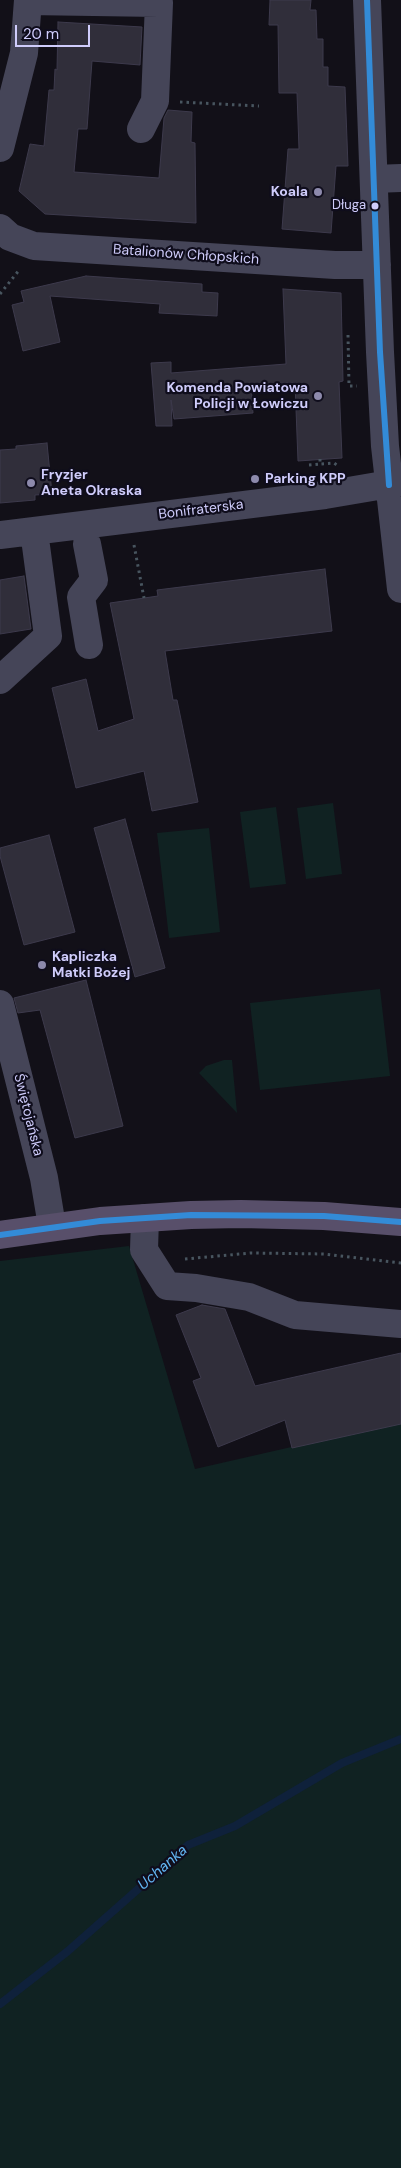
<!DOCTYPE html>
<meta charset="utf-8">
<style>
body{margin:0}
#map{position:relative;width:401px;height:2168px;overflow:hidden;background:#121018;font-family:"DM Sans",sans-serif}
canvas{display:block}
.scale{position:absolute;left:15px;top:25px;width:75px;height:22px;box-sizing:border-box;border:2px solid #cfccfb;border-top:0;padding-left:6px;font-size:15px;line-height:18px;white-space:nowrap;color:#cfccfb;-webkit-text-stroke:4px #0f0d1c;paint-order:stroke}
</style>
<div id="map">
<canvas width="401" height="2168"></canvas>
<div class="scale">20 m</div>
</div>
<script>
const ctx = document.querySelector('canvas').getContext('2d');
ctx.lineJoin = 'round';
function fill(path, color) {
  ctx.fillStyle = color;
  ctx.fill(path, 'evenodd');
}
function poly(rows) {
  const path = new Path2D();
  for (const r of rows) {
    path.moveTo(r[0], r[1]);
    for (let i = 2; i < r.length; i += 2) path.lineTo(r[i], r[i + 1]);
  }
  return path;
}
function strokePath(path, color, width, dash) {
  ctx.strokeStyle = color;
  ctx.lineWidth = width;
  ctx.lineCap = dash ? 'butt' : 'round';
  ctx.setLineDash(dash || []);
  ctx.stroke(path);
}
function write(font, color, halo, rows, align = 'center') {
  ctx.font = font + ' "DM Sans",sans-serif';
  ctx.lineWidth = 4.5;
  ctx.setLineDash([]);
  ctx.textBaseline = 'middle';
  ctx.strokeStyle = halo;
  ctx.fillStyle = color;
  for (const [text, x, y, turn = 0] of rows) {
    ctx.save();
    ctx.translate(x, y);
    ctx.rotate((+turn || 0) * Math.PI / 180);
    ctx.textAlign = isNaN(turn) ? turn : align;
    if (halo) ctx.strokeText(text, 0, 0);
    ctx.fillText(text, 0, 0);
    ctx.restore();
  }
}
fill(poly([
 [333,803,342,874,306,879,297,808],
 [276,807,286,884,250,888,240,812],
 [209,828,220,932,169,938,157,833],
 [380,989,390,1076,260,1090,250,1003],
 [224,1060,232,1060,237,1113,199,1073,206,1066],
 [129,1246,195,1469,401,1422,401,2168,0,2168,0,1261]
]), '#102222');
strokePath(poly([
 [0,2004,68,1951,188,1845,235,1826,342,1763,401,1739]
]), '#0f213b', 8);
const building = poly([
 [270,0,311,0,310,10,316,10,317,39,323,39,323,67,328,67,328,86,345,87,348,166,336,166,331,233,282,229,288,149,299,149,297,93,279,93,278,25,269,25,270,0],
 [58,22,142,27,140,65,92,61,87,129,78,129,74,172,159,178,164,118,168,110,192,112,191,142,195,143,196,223,45,214,19,191,30,144,44,146,49,90,54,90,55,69,57,70,58,22],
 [86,276,202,284,202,292,218,293,217,316,159,313,160,304,50,296,60,342,23,351,12,305,24,302,21,291,86,276],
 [283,289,341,293,343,381,339,382,342,458,298,461,295,383,251,384,253,413,174,419,171,400,172,426,156,426,151,363,171,362,171,373,286,364,283,289],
 [47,443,52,494,35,495,35,500,0,503,0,450,16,449,16,446,47,443],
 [325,569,332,631,165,651,173,700,177,700,198,802,152,811,144,771,76,788,52,688,86,679,98,731,134,719,110,603,158,596,157,590,325,569],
 [24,576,31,629,0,634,0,580,24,576],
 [125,819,165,968,135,977,94,828,125,819],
 [49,835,75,932,24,945,0,856,0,848,49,835],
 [86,980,123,1126,75,1138,40,1010,18,1013,14,998,86,980],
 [202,1305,225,1309,255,1386,401,1353,401,1424,292,1448,285,1420,218,1447,193,1381,201,1378,176,1315,202,1305]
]);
fill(building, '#302e3a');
strokePath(building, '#3d3a4c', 1);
strokePath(poly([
 [180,102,259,106],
 [0,294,20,269],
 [348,335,349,386,357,386],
 [320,459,320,464,334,463,337,465],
 [309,465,320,464],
 [134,545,144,598],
 [185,1259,251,1253,324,1254,401,1263]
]), '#48555f', 3, [2.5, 4]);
strokePath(poly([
 [367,0,380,352,385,446,401,589],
 [28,1,159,3,155,101,141,129],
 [0,148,24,53,28,0],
 [374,179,401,178],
 [0,228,10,237,34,246,335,265,377,265],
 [0,535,325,495,401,482],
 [87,544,94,580,81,597,89,645],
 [0,680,48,636,34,531],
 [0,1004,44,1178,52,1226],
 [145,1218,144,1250,167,1286,196,1288,249,1297,295,1315,401,1324]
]), '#454558', 28);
strokePath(poly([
 [0,1235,100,1221,191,1215,241,1214,324,1216,401,1222]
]), '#584f6a', 28);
strokePath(poly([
 [367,0,380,352,389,485],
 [0,1235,100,1221,191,1215,324,1216,401,1222]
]), '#338bd7', 6);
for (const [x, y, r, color] of [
 [318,192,5,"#8d8aac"],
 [375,206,4.5,"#cfccfb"],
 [318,396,5,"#8d8aac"],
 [255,479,5,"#8d8aac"],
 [31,483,5,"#8d8aac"],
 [42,965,5,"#8d8aac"]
]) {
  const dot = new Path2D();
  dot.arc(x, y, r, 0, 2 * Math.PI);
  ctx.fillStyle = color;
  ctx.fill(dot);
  strokePath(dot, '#0f0d1c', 2);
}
write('13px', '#cfccfb', '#0f0d1c', [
 ["Długa",366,206]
], 'right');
write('bold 14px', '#cfccfb', '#0f0d1c', [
 ["Koala",308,192,"right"],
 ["Komenda Powiatowa",308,388,"right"],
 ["Policji w Łowiczu",308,404,"right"],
 ["Fryzjer",41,475],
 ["Aneta Okraska",41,491],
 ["Parking KPP",265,479],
 ["Kapliczka",52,957],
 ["Matki Bożej",52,973]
], 'left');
write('14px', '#cfccfb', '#0f0d1c', [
 ["Batalionów Chłopskich",186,255,4],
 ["Bonifraterska",201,510,-7],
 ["Świętojańska",28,1115,76]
]);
write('italic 15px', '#62b5f2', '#0f0d1c', [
 ["Uchanka",163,1868,-41]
]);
</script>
